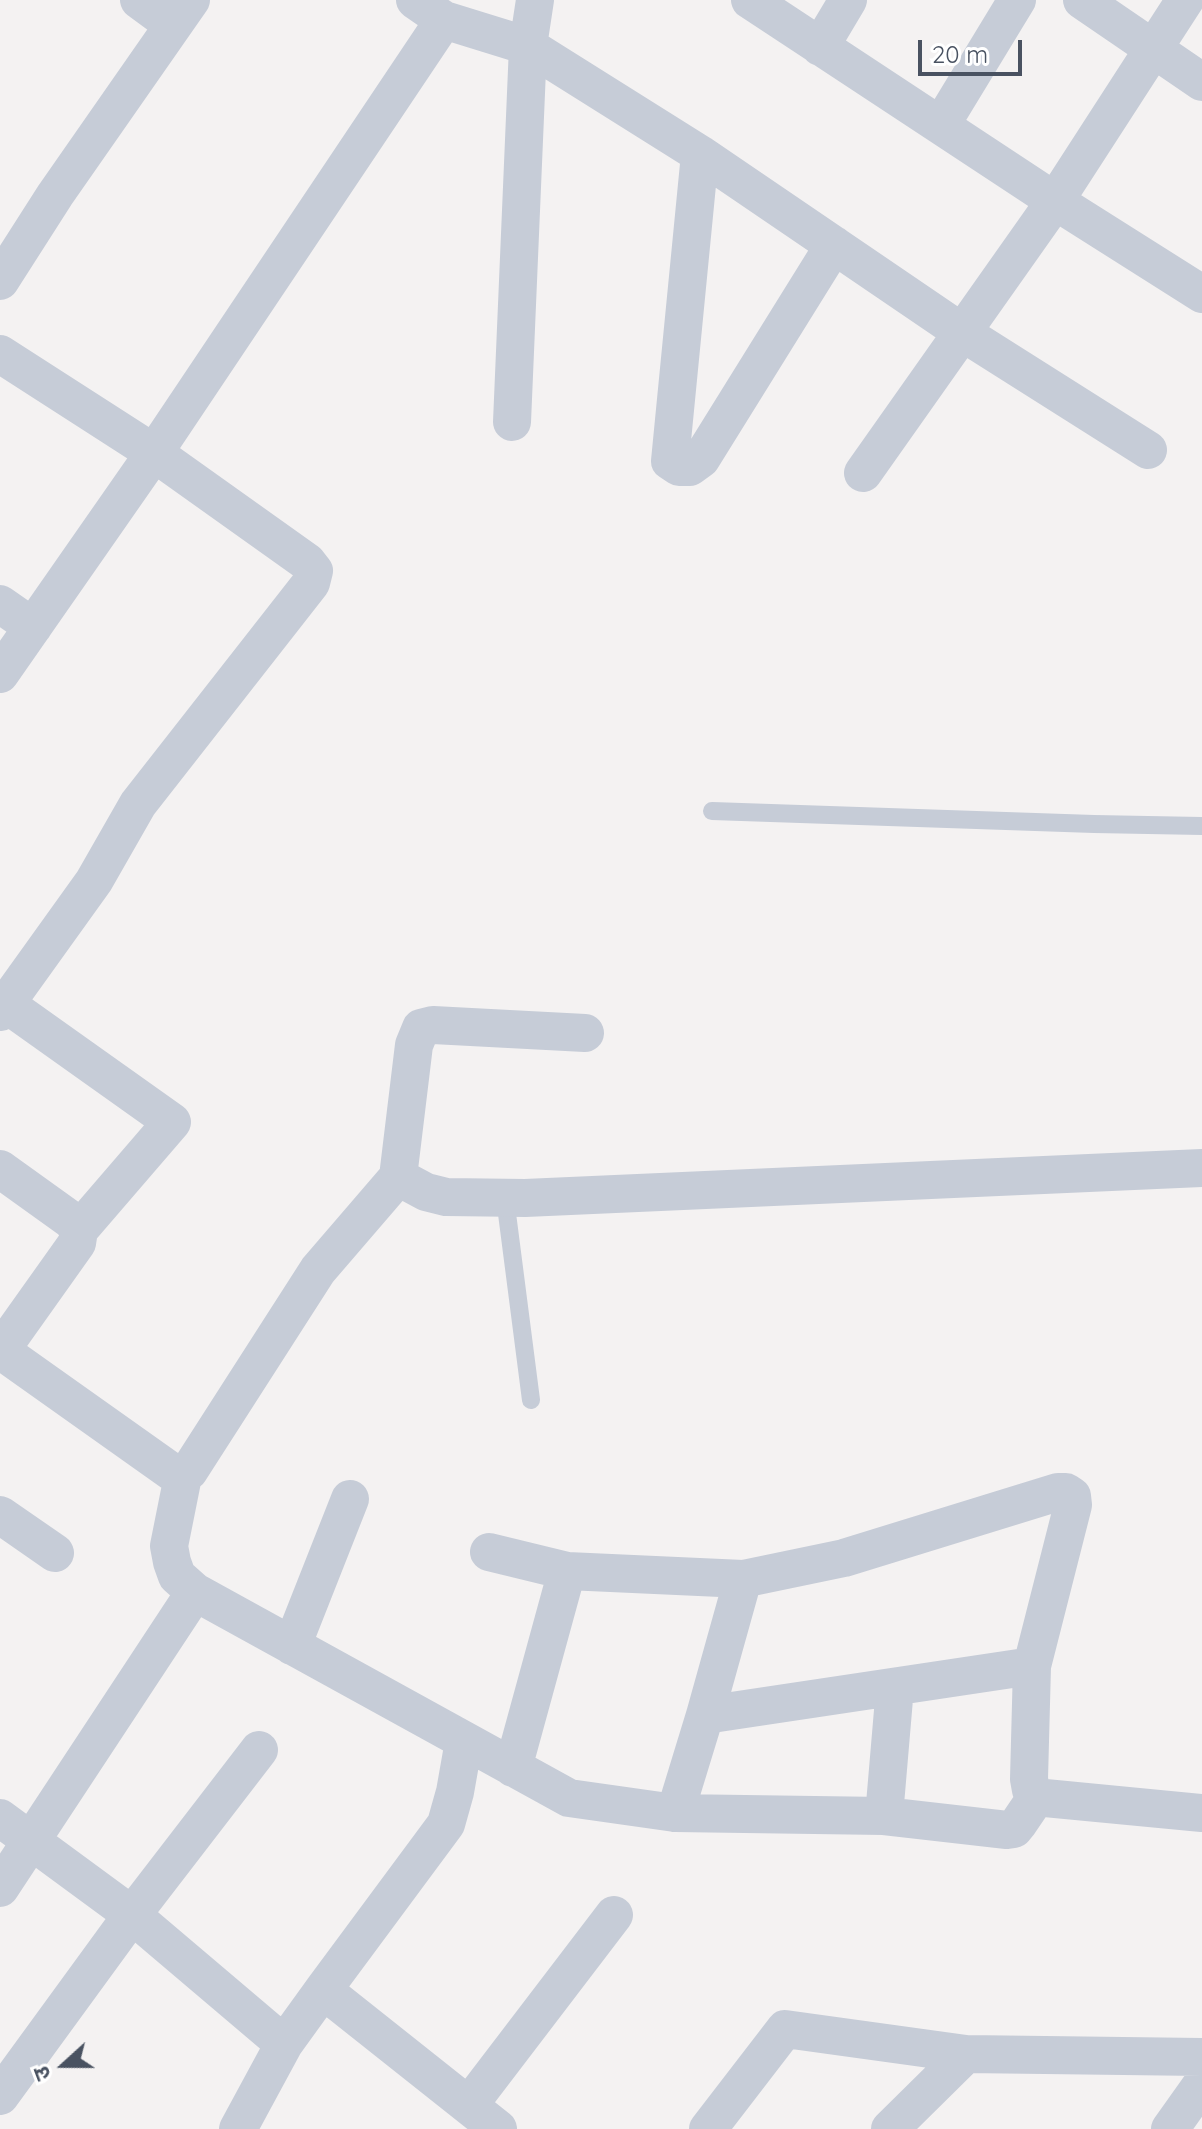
<!DOCTYPE html>
<meta charset="utf-8">
<style>
body{margin:0}
#map{position:relative;width:1202px;height:2129px;overflow:hidden;background:#f4f2f2;font-family:Quicksand,"Noto Sans Devanagari",sans-serif}
canvas{display:block}
.north{position:absolute;left:24px;top:2025px;width:80px;height:80px;-webkit-text-stroke:6px #fff;paint-order:stroke;rotate:249deg;font-size:22px;font-weight:700;line-height:32px;text-align:center;color:#495261}
.north::after{content:'';display:block;margin:auto;width:28px;height:36px;background:#495261;clip-path:polygon(50% 0,100% 100%,50% 72%,0 100%)}
.scale{position:absolute;left:918px;top:40px;width:104px;height:36px;box-sizing:border-box;border:4px solid #495261;border-top:0;padding-left:10px;font-size:24px;line-height:28px;white-space:nowrap;color:#495261;-webkit-text-stroke:6px #fff;paint-order:stroke}
</style>
<div id="map">
<canvas width="1202" height="2129"></canvas>
<div class="north">उ</div>
<div class="scale">20 m</div>
</div>
<script>
const ctx = document.querySelector('canvas').getContext('2d');
ctx.lineJoin = 'round';
function poly(rows) {
  const path = new Path2D();
  for (const r of rows) {
    path.moveTo(r[0], r[1]);
    for (let i = 2; i < r.length; i += 2) path.lineTo(r[i], r[i + 1]);
  }
  return path;
}
function strokePath(path, color, width, dash) {
  ctx.strokeStyle = color;
  ctx.lineWidth = width;
  ctx.lineCap = dash ? 'butt' : 'round';
  ctx.setLineDash(dash || []);
  ctx.stroke(path);
}
strokePath(poly([
 [712,811,1094,824,1202,826],
 [505,1198,531,1400]
]), '#c6ccd7', 18);
strokePath(poly([
 [139,0,173,25],
 [415,0,444,20,528,46,700,154,963,333,1148,450],
 [750,0,1055,201,1202,294],
 [1082,0,1202,82],
 [820,47,848,0],
 [941,125,1017,0],
 [700,154,670,461,679,467,690,467,701,459,834,245],
 [0,281,55,195,191,0],
 [0,354,154,453,307,562,314,571,311,583,138,804,94,881,0,1012],
 [512,422,528,46,535,0],
 [863,473,1055,201,1185,0],
 [0,604,33,627],
 [0,674,154,453,444,20],
 [6,1004,172,1122,79,1230],
 [0,1169,71,1220,79,1230,77,1243,1,1350],
 [398,1177,426,1192,446,1197,525,1198,1202,1168],
 [0,1350,172,1472,183,1476,189,1471,318,1270,398,1177,414,1045,421,1028,433,1025,585,1033],
 [183,1476,169,1546,172,1562,177,1576,195,1592,569,1798,675,1813,884,1816,1007,1830,1014,1829,1018,1824,1037,1796],
 [0,1515,55,1553],
 [489,1552,567,1571,743,1579,844,1558,1058,1492,1066,1492,1072,1496,1073,1505,1032,1666,1029,1779,1031,1790,1037,1796,1045,1798,1202,1813],
 [292,1646,350,1499],
 [705,1715,1032,1666],
 [513,1768,567,1571],
 [675,1813,705,1715,743,1579],
 [884,1816,895,1687],
 [0,1818,132,1915,284,2044,323,1990,498,2129],
 [0,1888,195,1592],
 [323,1990,446,1824,455,1792,464,1741],
 [0,2096,132,1915,259,1750],
 [469,2105,614,1915],
 [238,2129,284,2044],
 [708,2129,785,2029,966,2054,1202,2057],
 [890,2129,966,2054],
 [1170,2129,1202,2084]
]), '#c6ccd7', 38);
</script>
